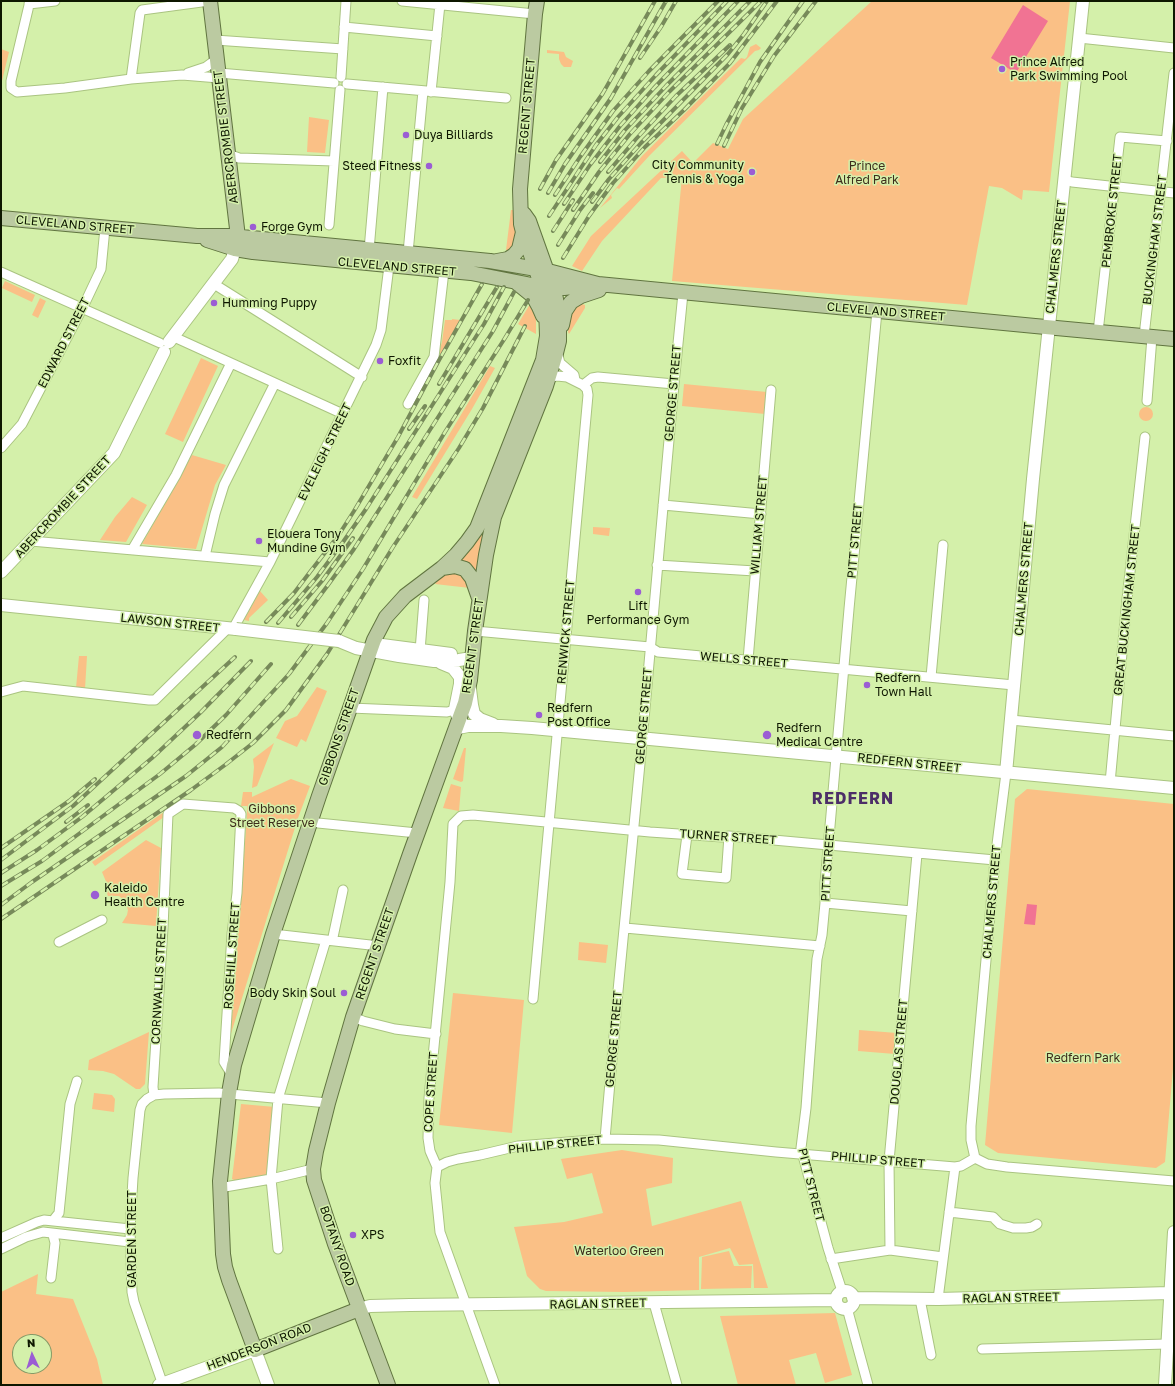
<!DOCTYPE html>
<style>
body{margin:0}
#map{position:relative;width:1175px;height:1386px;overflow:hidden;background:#d4f0aa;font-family:"Golos Text",sans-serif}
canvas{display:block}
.frame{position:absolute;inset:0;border:2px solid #0e1700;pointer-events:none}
.north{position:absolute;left:12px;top:1334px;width:40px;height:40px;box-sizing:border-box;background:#d4f0aa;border:1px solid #859966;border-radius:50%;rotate:356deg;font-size:11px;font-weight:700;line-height:16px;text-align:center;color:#0e1700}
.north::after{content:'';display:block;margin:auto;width:14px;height:18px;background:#9b5dd4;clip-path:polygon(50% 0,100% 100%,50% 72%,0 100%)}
</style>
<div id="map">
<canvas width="1175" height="1386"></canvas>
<div class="frame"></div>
<div class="north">N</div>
</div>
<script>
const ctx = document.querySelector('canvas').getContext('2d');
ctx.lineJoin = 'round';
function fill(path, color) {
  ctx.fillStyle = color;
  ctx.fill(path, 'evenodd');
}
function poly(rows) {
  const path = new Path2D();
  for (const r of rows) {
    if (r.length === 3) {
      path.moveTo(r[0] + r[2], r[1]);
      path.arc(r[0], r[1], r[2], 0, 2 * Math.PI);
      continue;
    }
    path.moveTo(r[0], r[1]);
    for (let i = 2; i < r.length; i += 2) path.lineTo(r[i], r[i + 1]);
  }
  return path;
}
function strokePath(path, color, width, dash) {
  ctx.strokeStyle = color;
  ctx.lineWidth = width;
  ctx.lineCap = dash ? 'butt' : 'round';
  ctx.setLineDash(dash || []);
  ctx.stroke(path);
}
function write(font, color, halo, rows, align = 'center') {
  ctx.font = font + ' "Golos Text",sans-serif';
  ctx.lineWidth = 3;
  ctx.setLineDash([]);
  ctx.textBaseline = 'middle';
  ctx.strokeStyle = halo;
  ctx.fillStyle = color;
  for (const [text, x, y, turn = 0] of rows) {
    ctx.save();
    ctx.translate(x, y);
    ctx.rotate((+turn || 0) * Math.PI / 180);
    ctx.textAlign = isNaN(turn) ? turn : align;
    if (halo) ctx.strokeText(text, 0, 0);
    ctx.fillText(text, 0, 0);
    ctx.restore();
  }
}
fill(poly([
 [872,1,1070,1,1049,192,1023,190,1022,200,1002,188,989,186,967,305,672,281,682,177,661,178,602,241,582,271,572,266,591,236,682,151,693,163,713,143,728,149,743,119],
 [756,44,761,48,759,50,755,51,650,155,619,189,617,188,611,195,612,198,600,208,642,156,741,58,745,59,747,57,750,47],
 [1,49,9,52,1,85],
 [547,50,564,52,566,57,573,61,571,67,564,67,561,64,559,59,559,54,547,53],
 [309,117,329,120,325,153,307,152],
 [511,210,514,210,518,232,512,252,506,250],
 [5,281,35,295,32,302,2,288],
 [40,298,46,301,38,318,32,315],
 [530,304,536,320,536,334,518,324],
 [582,304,585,305,585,308,569,334,568,332,570,315,575,307],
 [452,319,460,320,441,354,439,353,442,342,445,320,452,320],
 [201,358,218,366,183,442,165,434],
 [490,366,495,368,472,409,417,499,412,497],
 [684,384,767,392,765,414,682,406],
 [1146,414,7],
 [192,455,226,465,215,485,196,549,142,544],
 [132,497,147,505,126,542,100,540,115,517],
 [593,527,610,528,609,536,593,534],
 [480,531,483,532,476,582,456,561],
 [448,573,463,574,470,588,435,584,441,576],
 [260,591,268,600,249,618,249,621,244,620],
 [79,656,87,656,85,689,76,688],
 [317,687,327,691,306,742,301,739,297,747,276,738,285,721,297,716],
 [274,743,257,786,252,788,254,767,253,759],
 [464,748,466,748,463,781,461,782,453,779],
 [291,779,310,786,298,818,229,1040,232,1017,247,814,247,806,241,806,243,792,252,792,252,797,254,796],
 [451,784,461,787,459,811,443,808],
 [1027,789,1174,804,1174,1057,1165,1162,1156,1168,998,1153,985,1145,1015,799],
 [164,812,164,817,95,866,92,862],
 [146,840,161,848,156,926,122,923,127,915,128,910,125,901,119,896,108,896,105,889,107,884,102,872],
 [579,942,608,945,606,963,578,960],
 [453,993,524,1000,512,1133,439,1125],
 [859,1030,897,1033,895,1054,858,1051],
 [149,1032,145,1084,140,1089,136,1089,114,1074,103,1071,88,1070,89,1060],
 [94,1093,112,1095,115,1099,114,1112,92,1109],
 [241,1104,275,1107,267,1176,236,1181,232,1179],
 [622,1150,673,1158,672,1183,646,1189,652,1226,741,1201,768,1288,754,1288,753,1264,739,1265,730,1248,699,1257,699,1290,624,1292,546,1291,540,1289,527,1276,514,1227,564,1222,603,1213,592,1173,567,1179,561,1159],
 [729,1251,734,1266,752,1266,751,1288,701,1289,702,1257],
 [38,1274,36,1294,73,1299,97,1359,103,1385,1,1385,1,1292],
 [20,1342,44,1342,44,1366,20,1366],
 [835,1313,852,1375,825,1383,816,1353,789,1360,796,1385,738,1385,720,1316]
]), '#fac086');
fill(poly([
 [1023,5,1048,21,1016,73,991,58],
 [1027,904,1037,905,1035,925,1024,924]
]), '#f17393');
const street = poly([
 [30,1,11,81,11,88,17,92,65,88,131,79,182,75,219,78],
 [402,1,535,14],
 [29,4,55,1],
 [344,27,437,36],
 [1079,38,1174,48],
 [215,40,343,49],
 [188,73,206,67,217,59],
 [219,73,334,83],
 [341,77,346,1],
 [131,79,140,13,142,10,209,1],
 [347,84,506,98],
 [431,92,440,4],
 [228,154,239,158,334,161],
 [1065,180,1072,182,1174,193],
 [329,225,340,90],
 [369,250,383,87],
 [408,253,423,91],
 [1,272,160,343],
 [214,284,362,377],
 [1098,332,1120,137,1167,141],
 [1144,336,1174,73],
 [174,337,343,414],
 [557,352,560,363,574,375,575,380],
 [583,385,592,378,598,377,674,384],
 [1147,401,1152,337],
 [408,404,434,357,444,271],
 [1,448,22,424,84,305,101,269,105,228],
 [663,505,761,514],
 [31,541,270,562],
 [132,550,176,475,231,363],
 [205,556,215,514,224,485,275,383],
 [657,565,755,571],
 [233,629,270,562,376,345,381,330,389,266],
 [475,631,650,647,658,652,1014,685],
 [420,651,424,600],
 [748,660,771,390],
 [931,677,943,545],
 [1,692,23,686,149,700,155,700,228,628],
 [350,708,447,712,455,710],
 [1011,720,1174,736],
 [1110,783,1127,599,1145,437],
 [312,816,314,820,318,823,417,833],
 [687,835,682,874,726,878,729,836],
 [825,903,912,911],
 [625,928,820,946],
 [273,934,379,946],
 [333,937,343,890],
 [59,942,102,920],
 [533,999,588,395,587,389,583,385,567,377,557,376,549,378],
 [353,1017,363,1021,395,1029,436,1034],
 [154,1095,153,1087,163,928,168,814,183,804,234,808,239,811,241,814,237,893,232,934,224,1062,232,1075],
 [605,1139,618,991,641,753,674,384,683,293],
 [975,1158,971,1140,971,1126,995,860,1006,773],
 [975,1158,987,1164,1007,1167,1174,1181],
 [437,1167,447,1162,458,1159,480,1155,518,1146,605,1139,659,1140,776,1152,955,1167,961,1166,975,1158],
 [219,1188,271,1179,313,1169],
 [949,1212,993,1217,1000,1224,1013,1228,1026,1228,1032,1227,1037,1224],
 [55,1221,55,1218,59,1213,70,1104,77,1081],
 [1,1238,37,1222,44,1220,130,1229],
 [1,1249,26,1237,43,1232,130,1242],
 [278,1249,271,1179,278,1099,326,940],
 [890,1250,889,1161,917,854],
 [831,1259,890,1250,943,1257],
 [51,1278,55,1243,53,1235],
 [842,1291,828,1248,801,1148,806,1108,817,959,822,935,825,903,825,883,849,609,877,311],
 [920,1299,931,1355],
 [938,1299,955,1167],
 [654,1303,677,1385],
 [847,1308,868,1385],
 [982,1349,1167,1344],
 [163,1385,134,1302,132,1292,130,1229,133,1178,140,1110,142,1104,147,1099,154,1095,164,1094,219,1093,328,1103],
 [495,1385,440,1232,435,1183,437,1167,430,1151,428,1138,429,1098,450,882,453,824,461,816,473,815,650,832,722,837,729,836,995,860]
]);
const secondary = poly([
 [169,342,232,259,235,249],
 [1,572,114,453,164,352],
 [1,605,236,629],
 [339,641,356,648,399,656,434,661,459,660,472,658],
 [382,645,451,654],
 [441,663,453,668,460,677,460,684,455,709,459,720,462,722],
 [470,689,472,705,474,714,480,719,493,724],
 [455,730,458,728,468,726,501,726,532,728,1174,788],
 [1006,773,1033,479,1083,1],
 [845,1300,9],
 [853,1298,938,1299,1170,1293],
 [359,1309,370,1306,410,1305,836,1300],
 [159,1385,255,1350,268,1385],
 [1165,1385,1174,1232]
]);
const primary = poly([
 [210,1,238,237],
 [1,218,197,236,231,236,490,261,548,271,598,284,1035,326,1174,339],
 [207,240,235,249,253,252,471,273,542,287,564,288,588,285],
 [497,261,508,259,514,255,519,249,523,232],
 [517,283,533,296,539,307,543,316],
 [562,325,565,311,571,302,581,296,599,290],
 [442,568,455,566,465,569,472,578,479,598],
 [359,1309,255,1350,229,1280,225,1267,223,1254,220,1181,229,1093,234,1065,273,934,319,796,374,640,386,617,405,596,442,568,456,555,467,542,477,528,543,360,547,336,546,307,542,287,523,232,521,224,520,189,535,14,537,1],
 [388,1385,335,1244,314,1180,313,1169,316,1151,328,1103,353,1017,410,854,465,703,470,680,475,631,486,555,494,517,546,386,555,357,559,341,559,329,558,309,555,294,529,221,524,214]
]);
strokePath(street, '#aac481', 11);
strokePath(secondary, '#aac481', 14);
strokePath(primary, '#617540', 16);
strokePath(street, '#fff', 9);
strokePath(secondary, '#fff', 12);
strokePath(primary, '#bbcaa1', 14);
const rail = poly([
 [640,58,661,27,676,1],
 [717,144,726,125,760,62,803,1],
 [724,146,742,108,774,56,816,1],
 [600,162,625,130,666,86,750,1],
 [608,172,636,139,676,96,730,45],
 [540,189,556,160,603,93,655,1],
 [548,193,565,164,611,98,666,1],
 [555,195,580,157,613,111,649,71,718,1],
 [592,202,609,179,641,143,728,54,744,34,767,1],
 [564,204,590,165,620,126,654,88,738,1],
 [573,210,599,172,630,134,669,92,761,1],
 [549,216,596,145,618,117,656,75,727,1],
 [553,231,573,200],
 [558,245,580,210,593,193],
 [563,258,589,216,613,183,645,147,684,110,730,63,777,1],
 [439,384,497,287],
 [409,429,425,406],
 [291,617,322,581,353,538],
 [266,622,294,593,310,572,338,536,354,511,398,437,438,362,482,284],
 [278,623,317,577,343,542,366,509,484,324,504,287],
 [298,625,328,585,354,549,493,331,514,292],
 [66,822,88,805],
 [1,848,69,801,95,779],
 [1,860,73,806,235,657],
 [1,873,37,850,82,817,152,758,201,712,251,661],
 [1,886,42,861,160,774,195,745,226,715,271,664],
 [1,905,32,882,186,776,222,747,289,674,327,623,363,569,445,432,505,338,528,300],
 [1,919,191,790,225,765,253,743,286,710,327,654,393,547,459,448,483,408,525,326]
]);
strokePath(rail, '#778a5a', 4);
strokePath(rail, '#d4f0aa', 2.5, [8]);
const secondaryBridge = poly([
 [236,629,339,641]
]);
strokePath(secondaryBridge, '#aac481', 14, []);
strokePath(secondaryBridge, '#fff', 12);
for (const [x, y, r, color] of [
 [1002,69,4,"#9b5dd4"],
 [406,135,4,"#9b5dd4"],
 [429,166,4,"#9b5dd4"],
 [752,172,4,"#9b5dd4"],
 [253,227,4,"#9b5dd4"],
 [214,303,4,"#9b5dd4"],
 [380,361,4,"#9b5dd4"],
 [259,541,4,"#9b5dd4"],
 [638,592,4,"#9b5dd4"],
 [867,685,4,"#9b5dd4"],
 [539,715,4,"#9b5dd4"],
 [197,735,5,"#9b5dd4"],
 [767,735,5,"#9b5dd4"],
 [95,895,5,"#9b5dd4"],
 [344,993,4,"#9b5dd4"],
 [353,1235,4,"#9b5dd4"]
]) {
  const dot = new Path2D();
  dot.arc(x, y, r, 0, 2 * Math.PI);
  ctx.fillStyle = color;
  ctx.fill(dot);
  strokePath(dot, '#d4f0aa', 1.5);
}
write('12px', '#0e1700', '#d4f0aa', [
 ["Prince Alfred",1010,62],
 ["Park Swimming Pool",1010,76],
 ["Duya Billiards",414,135],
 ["City Community",744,165,"right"],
 ["Tennis & Yoga",744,179,"right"],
 ["Steed Fitness",421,166,"right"],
 ["Forge Gym",261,227],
 ["Humming Puppy",222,303],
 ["Foxfit",388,361],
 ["Elouera Tony",267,534],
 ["Mundine Gym",267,548],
 ["Lift",638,606,"center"],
 ["Performance Gym",638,620,"center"],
 ["Redfern",875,678],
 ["Town Hall",875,692],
 ["Redfern",547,708],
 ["Post Office",547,722],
 ["Redfern",776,728],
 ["Medical Centre",776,742],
 ["Redfern",206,735],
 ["Kaleido",104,888],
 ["Health Centre",104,902],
 ["Body Skin Soul",336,993,"right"],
 ["XPS",361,1235]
], 'left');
write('12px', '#0e1700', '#d4f0aa', [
 ["REGENT STREET",527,106,-85],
 ["ABERCROMBIE STREET",226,137,-97],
 ["PEMBROKE STREET",1112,211,-84],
 ["CLEVELAND STREET",75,225,5],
 ["BUCKINGHAM STREET",1155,240,-83],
 ["CHALMERS STREET",1056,257,-84],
 ["CLEVELAND STREET",397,267,5],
 ["CLEVELAND STREET",886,312,5],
 ["EDWARD STREET",64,343,-63],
 ["GEORGE STREET",673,393,-85],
 ["EVELEIGH STREET",325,452,-64],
 ["ABERCROMBIE STREET",63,507,-47],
 ["WILLIAM STREET",759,525,-85],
 ["PITT STREET",855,541,-85],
 ["CHALMERS STREET",1024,579,-85],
 ["GREAT BUCKINGHAM STREET",1127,610,-84],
 ["LAWSON STREET",170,623,6],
 ["RENWICK STREET",566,632,-85],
 ["REGENT STREET",473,646,-82],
 ["WELLS STREET",744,660,5],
 ["GEORGE STREET",644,716,-85],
 ["GIBBONS STREET",339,737,-71],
 ["REDFERN STREET",909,763,6],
 ["TURNER STREET",728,837,4],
 ["PITT STREET",828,864,-86],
 ["CHALMERS STREET",992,902,-85],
 ["REGENT STREET",375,954,-71],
 ["ROSEHILL STREET",232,956,-86],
 ["CORNWALLIS STREET",159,981,-87],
 ["GEORGE STREET",614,1039,-85],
 ["DOUGLAS STREET",899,1052,-85],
 ["COPE STREET",431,1092,-86],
 ["PHILLIP STREET",555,1145,-6],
 ["PHILLIP STREET",878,1160,5],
 ["PITT STREET",811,1185,76],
 ["GARDEN STREET",132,1239,-90],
 ["BOTANY ROAD",337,1246,71],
 ["RAGLAN STREET",1011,1298,-1],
 ["RAGLAN STREET",598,1304,-1],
 ["HENDERSON ROAD",259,1347,-21]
]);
write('12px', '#3e2d1c', '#d4f0aa', [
 ["Prince",867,166],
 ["Alfred Park",867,180],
 ["Gibbons",272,809],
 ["Street Reserve",272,823],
 ["Redfern Park",1083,1058],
 ["Waterloo Green",619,1251]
]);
ctx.letterSpacing = '1px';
write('bold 16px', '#4c2e68', '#d4f0aa', [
 ["REDFERN",853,799]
]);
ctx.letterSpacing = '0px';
</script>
